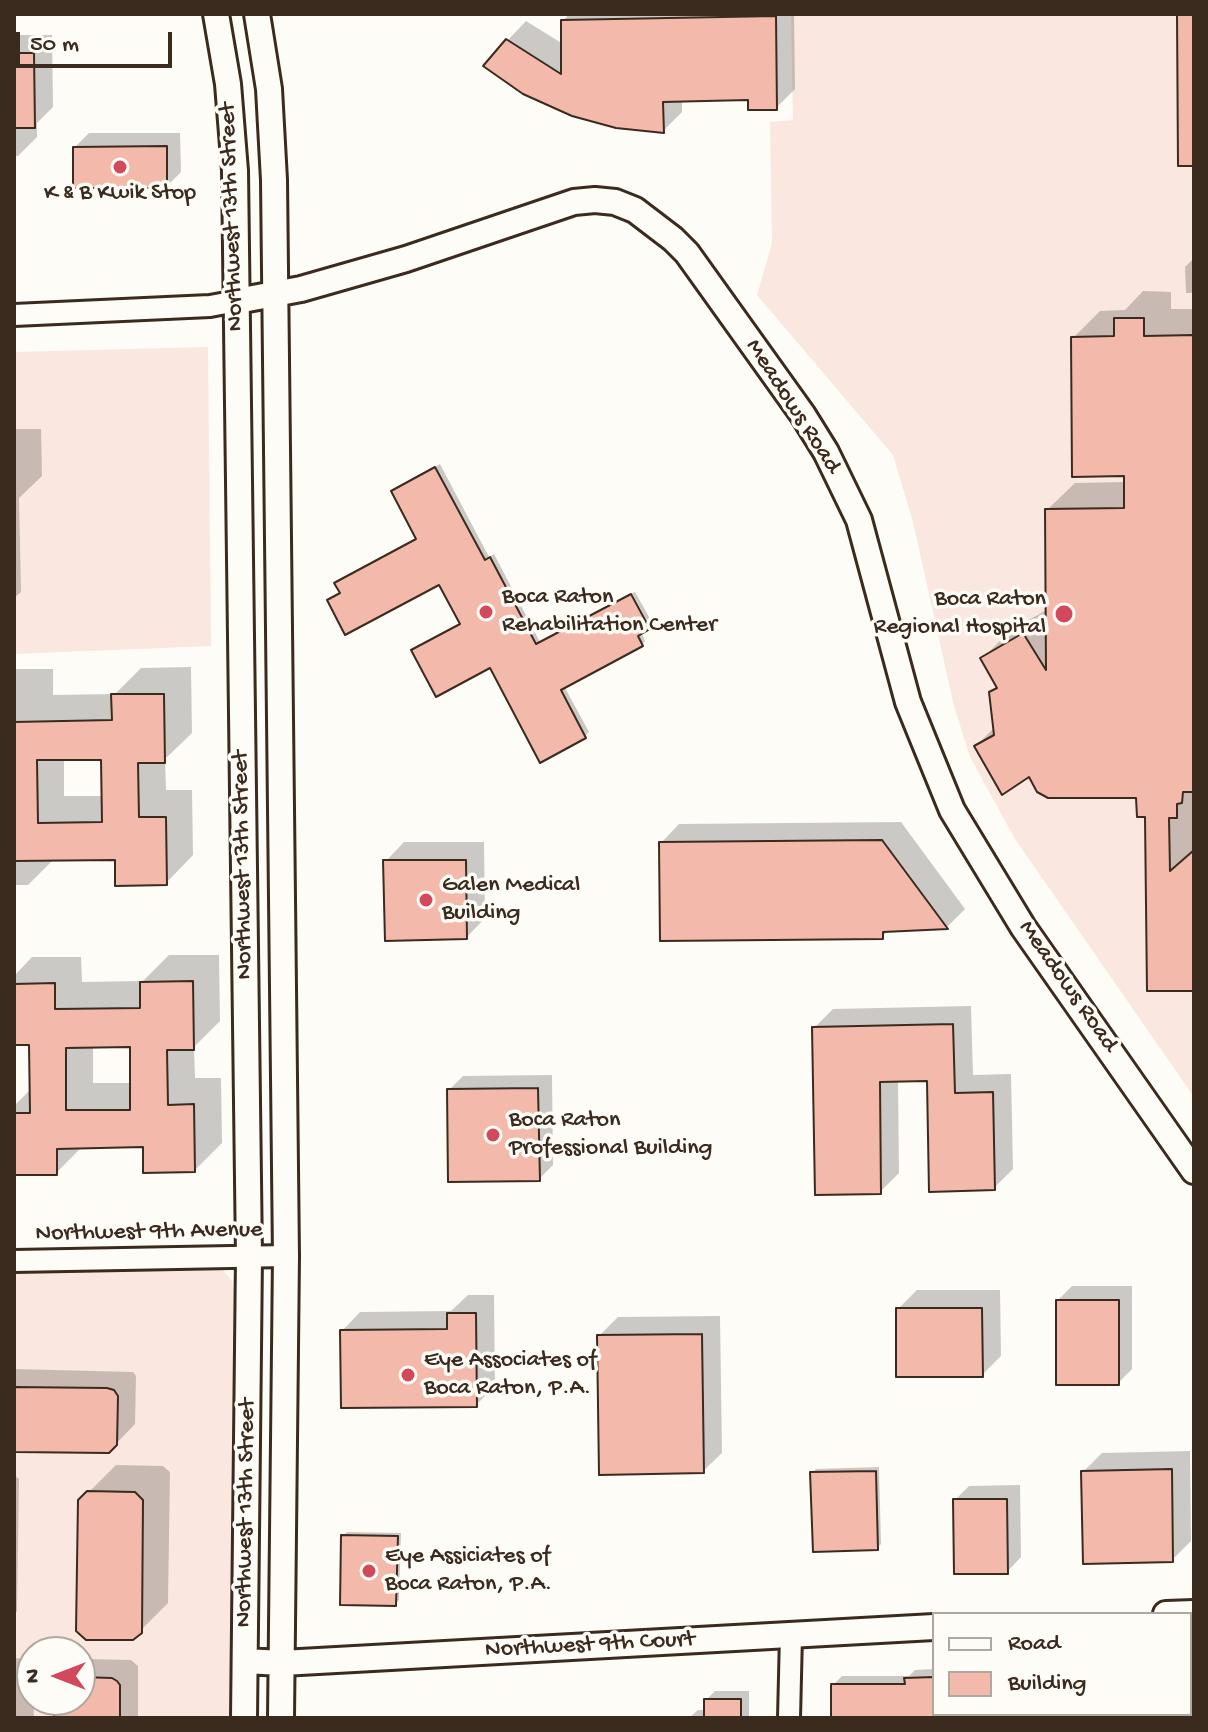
<!DOCTYPE html>
<style>
body{margin:0}
#map{position:relative;width:1208px;height:1732px;overflow:hidden;background:#fdfcf7;font-family:"Gochi Hand",sans-serif}
canvas{display:block}
.frame{position:absolute;inset:0;border:16px solid #3b2a1e;pointer-events:none}
.legend{position:absolute;left:932px;top:1612px;width:260px;height:104px;box-sizing:border-box;background:#fdfcf7;border:2px solid #afa8a0;margin:0;padding:10px 14px;list-style:none;font-size:24px;color:#3b2a1e}
.legend li{display:flex;align-items:center;gap:16px;height:40px}
.legend b{width:40px;border:2px solid #afa8a0}
.north{position:absolute;left:16px;top:1636px;width:80px;height:80px;box-sizing:border-box;background:#fdfcf7;border:2px solid #afa8a0;border-radius:50%;rotate:270deg;font-size:22px;font-weight:700;line-height:32px;text-align:center;color:#3b2a1e}
.north::after{content:'';display:block;margin:auto;width:28px;height:36px;background:#d1495b;clip-path:polygon(50% 0,100% 100%,50% 72%,0 100%)}
.scale{position:absolute;left:16px;top:32px;width:156px;height:36px;box-sizing:border-box;border:4px solid #3b2a1e;border-top:0;padding-left:10px;font-size:24px;line-height:28px;white-space:nowrap;color:#3b2a1e;-webkit-text-stroke:6px #fdfcf7;paint-order:stroke}
</style>
<div id="map">
<canvas width="1208" height="1732"></canvas>
<div class="frame"></div>
<ul class="legend">
<li><b style="height:10px;background:#fdfcf7"></b>Road</li>
<li><b style="height:22px;background:#f3baab"></b>Building</li>
</ul>
<div class="north">N</div>
<div class="scale">50 m</div>
</div>
<script>
const ctx = document.querySelector('canvas').getContext('2d');
ctx.lineJoin = 'round';
function fill(path, color) {
  ctx.fillStyle = color;
  ctx.fill(path, 'evenodd');
}
function poly(rows) {
  const path = new Path2D();
  for (const r of rows) {
    path.moveTo(r[0], r[1]);
    for (let i = 2; i < r.length; i += 2) path.lineTo(r[i], r[i + 1]);
  }
  return path;
}
function strokePath(path, color, width, dash) {
  ctx.strokeStyle = color;
  ctx.lineWidth = width;
  ctx.lineCap = dash ? 'butt' : 'round';
  ctx.setLineDash(dash || []);
  ctx.stroke(path);
}
function write(font, color, halo, rows, align = 'center') {
  ctx.font = font + ' "Gochi Hand",sans-serif';
  ctx.lineWidth = 7;
  ctx.setLineDash([]);
  ctx.textBaseline = 'middle';
  ctx.strokeStyle = halo;
  ctx.fillStyle = color;
  for (const [text, x, y, turn = 0] of rows) {
    ctx.save();
    ctx.translate(x, y);
    ctx.rotate((+turn || 0) * Math.PI / 180);
    ctx.textAlign = isNaN(turn) ? turn : align;
    if (halo) ctx.strokeText(text, 0, 0);
    ctx.fillText(text, 0, 0);
    ctx.restore();
  }
}
fill(poly([
 [791,14,1194,14,1194,1097,1015,839,970,757,954,706,913,522,893,455,757,295,772,243,770,122,793,120],
 [208,347,211,646,14,654,14,352],
 [221,1268,232,1281,236,1300,229,1718,14,1718,14,1274],
 [32,1652,80,1652,80,1700,32,1700]
]), '#fae8e0');
fill(poly([
 [569,14,794,14,795,89,776,108,750,98,682,99,682,112,663,131,592,120,508,40,526,21,563,44,563,21],
 [14,35,52,35,53,107,37,123,37,137,18,156,14,156],
 [89,133,180,133,181,172,167,186,75,147],
 [1194,258,1194,293,1186,293,1185,267],
 [1143,291,1171,292,1171,309,1194,309,1194,989,1147,815,1138,796,1030,775,976,746,995,727,991,693,998,686,983,658,1010,631,1048,609,1047,510,1075,483,1126,482,1126,474,1073,338,1100,311,1125,310],
 [14,429,41,429,42,476,19,498,21,592,14,598],
 [440,464,489,557,494,554,540,642,629,595,647,628,641,632,645,641,642,645,564,686,589,732,585,736,491,666,461,623,440,582,329,600,341,592,337,583,340,579,418,538,393,491],
 [635,592,653,624,650,626,632,593],
 [191,667,192,733,165,759,166,790,192,790,193,855,166,883,117,858,54,859,28,885,14,885,14,669,53,669,53,695,115,694,141,668],
 [64,758,103,758,104,796,64,796],
 [901,822,965,909,947,927,890,929,882,937,661,843,679,824],
 [404,842,484,842,485,918,467,937,386,861],
 [169,955,219,955,220,1021,194,1047,195,1078,221,1078,222,1143,195,1170,145,1145,83,1146,56,1173,14,1173,14,1106,32,1088,31,1043,14,1043,14,976,32,957,81,957,82,982,143,981],
 [132,1045,132,1083,93,1083,93,1046],
 [971,1006,973,1075,1011,1074,1013,1169,994,1188,929,1079,898,1080,899,1173,880,1192,814,1028,833,1009],
 [552,1075,553,1165,539,1179,449,1090,463,1076],
 [1072,1286,1132,1286,1132,1369,1118,1383,1058,1300],
 [917,1290,1000,1290,1001,1356,982,1375,898,1309],
 [468,1295,494,1295,495,1386,476,1405,342,1331,360,1312,451,1311],
 [720,1316,722,1453,703,1471,599,1336,618,1317],
 [14,1369,133,1372,136,1376,135,1424,109,1451,14,1450],
 [1190,1451,1191,1541,1172,1560,1083,1472,1102,1453],
 [116,1465,163,1466,170,1472,168,1603,140,1631,80,1501],
 [879,1467,881,1544,877,1548,812,1473,816,1469],
 [14,1475,19,1479,17,1611,14,1615],
 [1020,1485,1021,1557,1007,1572,955,1500,969,1486],
 [347,1532,401,1533,399,1600,395,1604,343,1536],
 [14,1658,27,1659,32,1663,34,1718,14,1718],
 [85,1659,131,1660,138,1666,138,1718,56,1718,57,1700,80,1700,80,1663],
 [934,1669,934,1714,948,1714,948,1718,833,1718,833,1685,842,1676,909,1676,915,1670],
 [715,1691,749,1691,749,1718,689,1718,698,1710,706,1710,706,1700],
 [1043,1714,1133,1714,1133,1715,1130,1718,1043,1718]
]), '#0003');
const building = poly([
 [1177,14,1194,14,1194,166,1178,166,1177,14],
 [776,16,777,110,748,110,748,100,663,102,664,133,616,128,572,116,523,94,483,66,506,39,561,74,561,20,776,16],
 [14,53,34,53,35,128,14,128,14,53],
 [167,146,167,188,73,188,73,147,167,146],
 [1114,318,1144,318,1144,336,1194,335,1194,792,1183,792,1182,803,1177,804,1177,818,1169,818,1170,871,1194,850,1194,991,1147,991,1145,817,1137,817,1136,798,1048,798,1037,792,1029,777,1002,795,974,746,994,735,989,692,997,688,980,658,1023,633,1046,670,1045,509,1124,508,1124,476,1072,477,1071,337,1114,336,1114,318],
 [435,467,485,560,490,557,536,644,631,594,650,629,638,636,643,646,561,690,586,738,540,763,490,668,436,697,411,650,460,624,439,585,345,635,327,600,340,593,334,583,416,539,391,491,435,467],
 [111,694,164,694,165,763,138,763,139,817,166,817,167,885,115,886,115,860,14,861,14,722,112,720,111,694],
 [37,760,101,760,102,822,38,823,37,760],
 [882,840,948,929,883,932,883,939,660,941,659,842,882,840],
 [383,860,466,860,467,939,385,941,383,860],
 [193,981,194,1050,167,1050,168,1105,194,1104,195,1172,143,1173,143,1147,57,1149,57,1175,14,1175,14,1113,30,1113,29,1045,14,1045,14,984,55,983,55,1009,140,1008,140,982,193,981],
 [130,1047,130,1110,66,1110,66,1048,130,1047],
 [953,1024,955,1093,993,1092,995,1190,929,1192,927,1081,880,1082,881,1194,815,1195,812,1027,953,1024],
 [538,1088,540,1181,448,1182,447,1089,538,1088],
 [1056,1300,1119,1300,1119,1385,1056,1385,1056,1300],
 [896,1308,982,1308,983,1377,896,1377,896,1308],
 [447,1313,476,1313,477,1407,341,1408,340,1330,447,1329,447,1313],
 [702,1334,704,1473,599,1475,597,1335,702,1334],
 [14,1387,107,1388,114,1390,118,1396,117,1445,109,1453,14,1452,14,1387],
 [1172,1469,1173,1562,1083,1564,1081,1471,1172,1469],
 [876,1471,878,1550,813,1552,810,1472,876,1471],
 [87,1491,135,1492,143,1500,142,1633,133,1640,86,1640,76,1631,78,1500,87,1491],
 [953,1499,1007,1499,1008,1574,954,1574,953,1499],
 [341,1535,398,1536,396,1606,340,1605,341,1535],
 [80,1677,112,1678,117,1681,120,1685,120,1718,54,1718,55,1700,80,1700,80,1677],
 [934,1677,934,1718,831,1718,831,1684,905,1684,904,1678,934,1677],
 [704,1699,741,1699,741,1718,704,1718,704,1699]
]);
fill(building, '#f3baab');
strokePath(building, '#3b2a1e', 2);
const minor = poly([
 [14,315,210,306,237,301],
 [14,1261,286,1256],
 [789,1718,791,1635]
]);
const tertiary = poly([
 [216,14,228,84,235,171,249,1256,244,1718],
 [257,14,269,89,274,180,286,1256,281,1718],
 [237,301,301,289,406,259,574,202,595,200,615,202,635,210,673,239,687,253,803,415,826,452,859,520,908,702,952,810,1023,927,1194,1171],
 [1166,1614,1194,1613],
 [245,1661,282,1663,934,1627]
]);
strokePath(minor, '#3b2a1e', 26);
strokePath(tertiary, '#3b2a1e', 30);
strokePath(minor, '#fdfcf7', 20);
strokePath(tertiary, '#fdfcf7', 24);
for (const [x, y, r, color] of [
 [120,167,8,"#d1495b"],
 [486,612,8,"#d1495b"],
 [1064,614,10,"#d1495b"],
 [426,900,8,"#d1495b"],
 [493,1135,8,"#d1495b"],
 [408,1375,8,"#d1495b"],
 [369,1571,8,"#d1495b"]
]) {
  const dot = new Path2D();
  dot.arc(x, y, r, 0, 2 * Math.PI);
  ctx.fillStyle = color;
  ctx.fill(dot);
  strokePath(dot, '#fdfcf7', 3);
}
write('24px', '#3b2a1e', '#fdfcf7', [
 ["K & B Kwik Stop",120,194,"center"],
 ["Boca Raton",502,598],
 ["Rehabilitation Center",502,626],
 ["Boca Raton",1046,600,"right"],
 ["Regional Hospital",1046,628,"right"],
 ["Galen Medical",442,886],
 ["Building",442,914],
 ["Boca Raton",509,1121],
 ["Professional Building",509,1149],
 ["Eye Associates of",424,1361],
 ["Boca Raton, P.A.",424,1389],
 ["Eye Assiciates of",385,1557],
 ["Boca Raton, P.A.",385,1585]
], 'left');
write('24px', '#3b2a1e', '#fdfcf7', [
 ["Northwest 13th Street",233,217,-92],
 ["Meadows Road",792,407,57],
 ["Northwest 13th Street",244,865,-91],
 ["Meadows Road",1067,987,55],
 ["Northwest 9th Avenue",149,1233,-1],
 ["Northwest 13th Street",247,1513,-89],
 ["Northwest 9th Court",590,1646,-3]
]);
</script>
